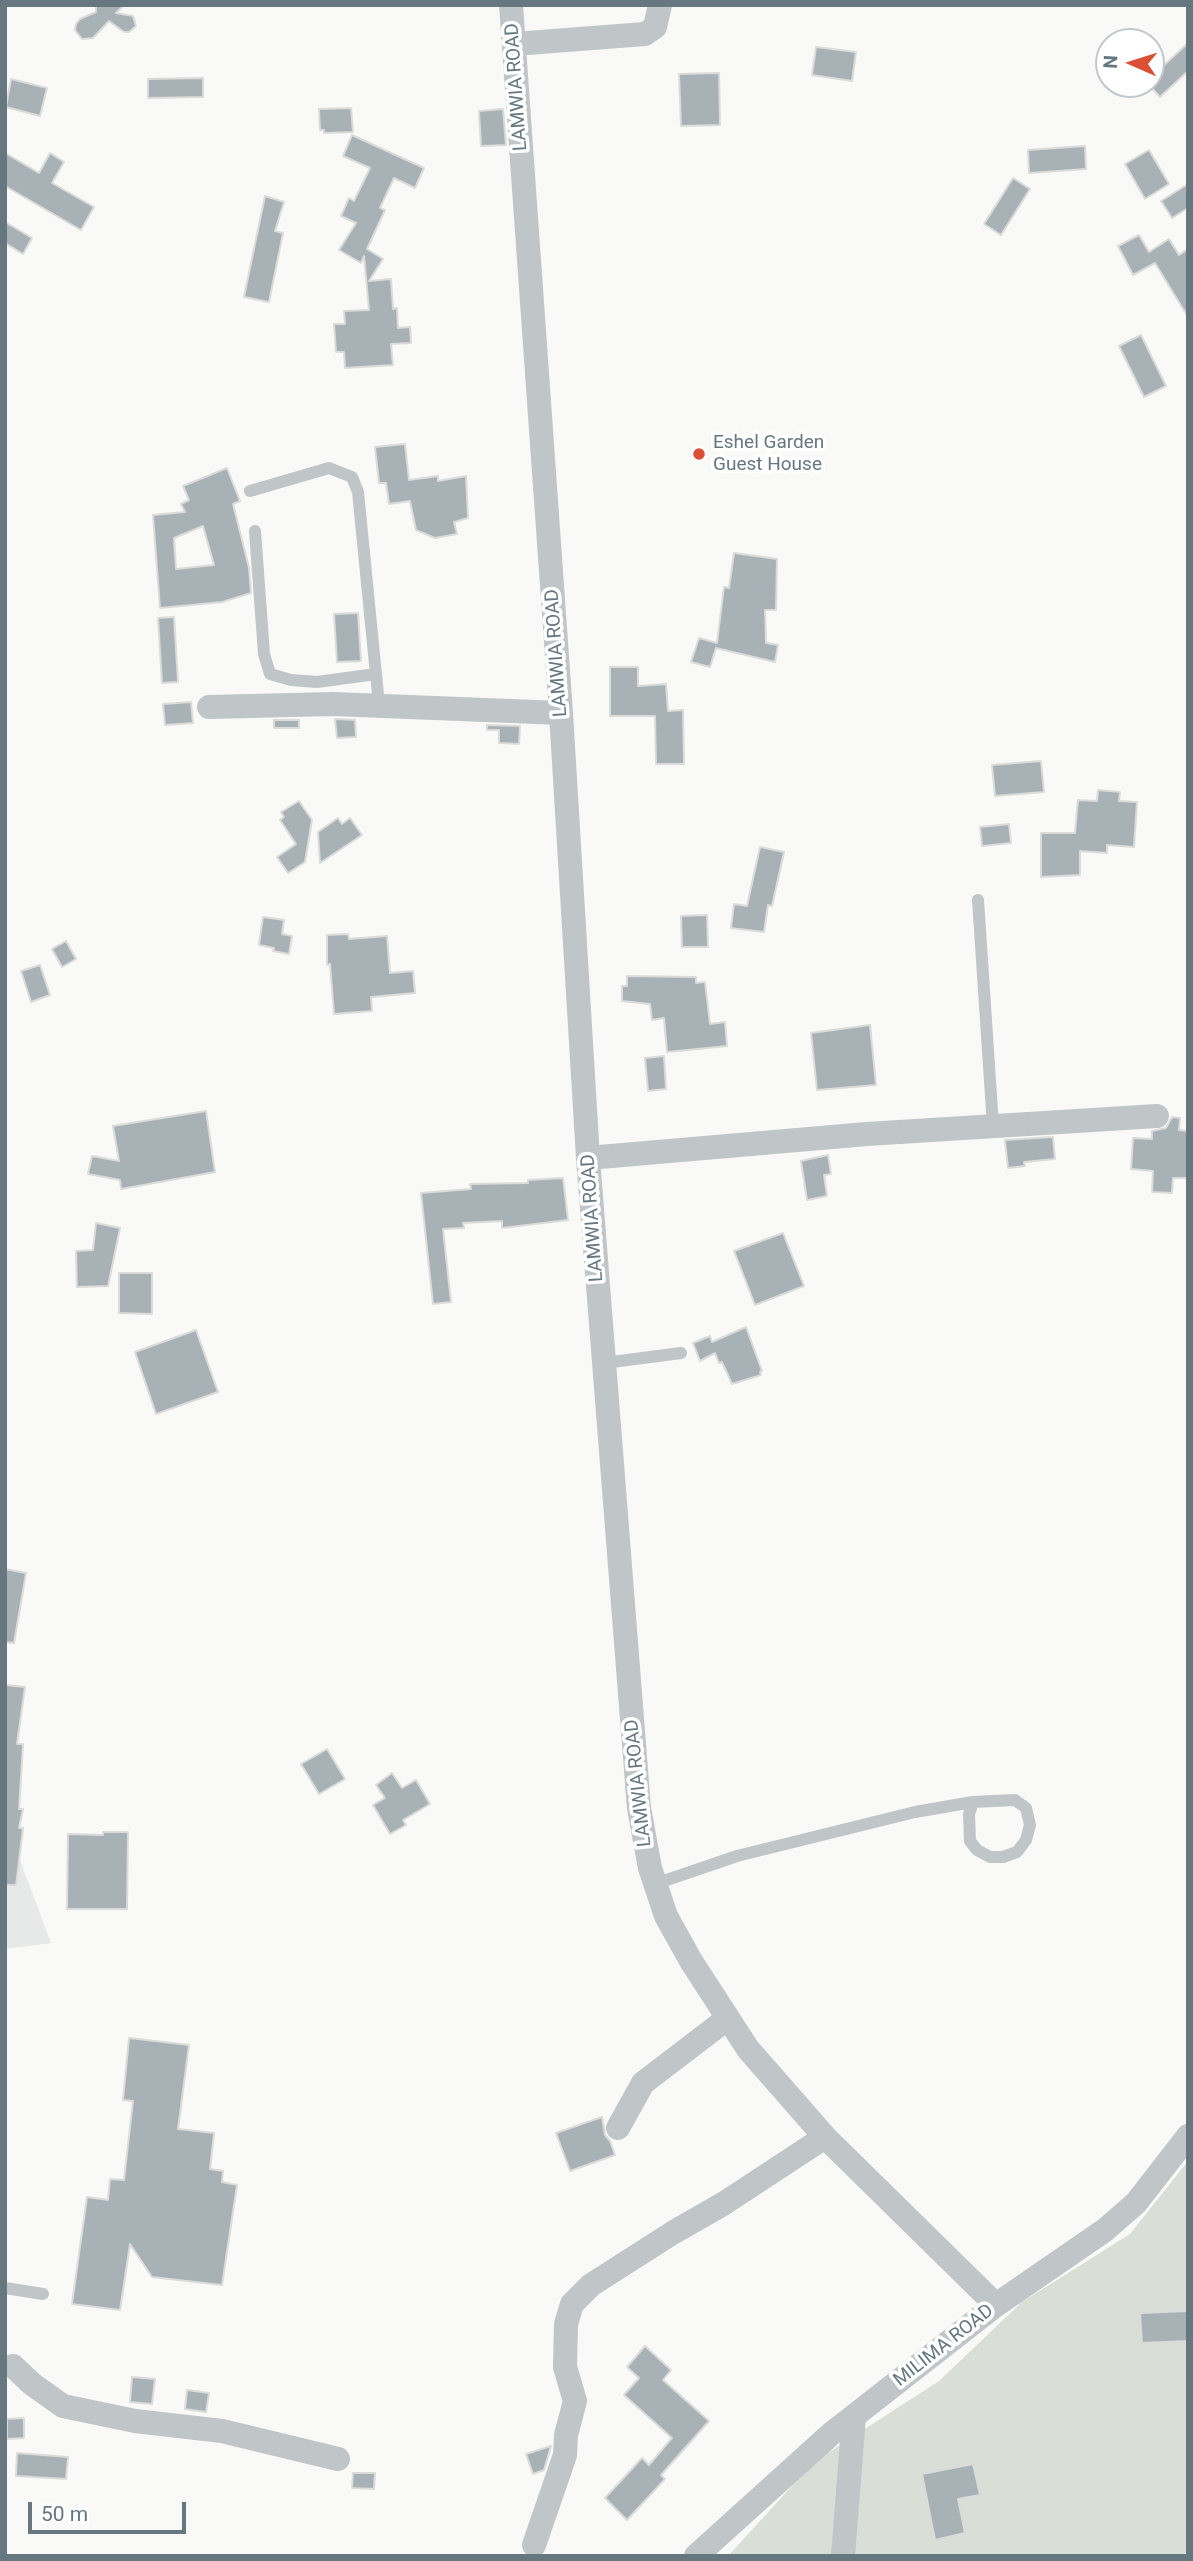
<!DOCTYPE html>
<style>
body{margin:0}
#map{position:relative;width:1193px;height:2561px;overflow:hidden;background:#f9f9f7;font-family:Roboto,sans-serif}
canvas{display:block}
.frame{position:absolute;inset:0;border:7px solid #667780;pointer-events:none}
.north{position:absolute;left:1095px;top:28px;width:70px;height:70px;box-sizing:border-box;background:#fff;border:2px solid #c2c9cc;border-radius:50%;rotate:273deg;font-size:19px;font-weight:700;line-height:28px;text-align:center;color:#667780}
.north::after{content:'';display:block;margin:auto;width:24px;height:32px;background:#db4f35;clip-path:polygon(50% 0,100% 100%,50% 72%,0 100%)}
.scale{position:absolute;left:28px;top:2502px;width:158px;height:32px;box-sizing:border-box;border:4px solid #667780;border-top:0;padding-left:9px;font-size:21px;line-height:24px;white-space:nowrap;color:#667780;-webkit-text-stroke:5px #fff;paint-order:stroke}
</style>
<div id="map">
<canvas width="1193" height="2561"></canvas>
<div class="frame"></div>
<div class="north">N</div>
<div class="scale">50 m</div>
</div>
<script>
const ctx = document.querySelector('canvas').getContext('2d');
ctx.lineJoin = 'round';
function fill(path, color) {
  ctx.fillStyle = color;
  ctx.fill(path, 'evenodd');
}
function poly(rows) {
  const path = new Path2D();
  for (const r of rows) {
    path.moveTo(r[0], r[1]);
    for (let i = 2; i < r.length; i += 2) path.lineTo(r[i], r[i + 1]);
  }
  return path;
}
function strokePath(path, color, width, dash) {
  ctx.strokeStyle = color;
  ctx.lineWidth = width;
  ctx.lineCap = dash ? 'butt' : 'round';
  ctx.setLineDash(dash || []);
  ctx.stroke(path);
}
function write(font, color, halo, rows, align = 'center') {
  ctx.font = font + ' Roboto,sans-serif';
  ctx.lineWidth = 7;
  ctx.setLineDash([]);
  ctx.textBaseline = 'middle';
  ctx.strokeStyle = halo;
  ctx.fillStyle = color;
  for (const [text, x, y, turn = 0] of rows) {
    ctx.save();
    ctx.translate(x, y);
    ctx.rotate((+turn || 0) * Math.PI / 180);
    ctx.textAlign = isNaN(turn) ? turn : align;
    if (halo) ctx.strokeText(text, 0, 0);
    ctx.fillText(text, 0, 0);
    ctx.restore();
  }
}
fill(poly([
 [5,1820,51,1943,5,1949]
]), '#e7e9e8');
fill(poly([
 [1188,2161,1188,2556,728,2556,814,2462,939,2381,1022,2302,1130,2234]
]), '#d9ded6');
const building = poly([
 [96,5,124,5,116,13,133,16,136,26,129,32,124,32,109,21,93,38,82,39,75,30,76,24,80,19,96,12,96,5],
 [1188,43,1188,71,1160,97,1151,87,1151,56,1162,67,1188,43],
 [816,47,856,52,852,81,812,75,816,47],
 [719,73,720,125,681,126,679,74,719,73],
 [203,78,203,97,148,98,148,79,203,78],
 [11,79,47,88,40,116,6,107,11,79],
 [351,108,353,132,324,133,324,130,320,130,319,109,351,108],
 [503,109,506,145,481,146,479,111,503,109],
 [352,135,424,168,415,188,394,178,380,208,385,210,367,249,383,259,369,281,391,279,393,309,397,308,398,328,410,327,411,343,391,344,393,365,345,368,344,352,336,352,334,324,345,324,344,311,369,310,364,256,361,263,339,250,356,223,341,216,349,198,354,201,370,168,343,156,352,135],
 [1085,146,1086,169,1029,173,1028,150,1085,146],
 [1149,150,1169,184,1145,199,1125,164,1149,150],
 [5,153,39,173,50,153,64,162,52,183,94,207,81,230,5,186,5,153],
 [1013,178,1030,189,1001,235,984,224,1013,178],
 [1188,184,1188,208,1172,218,1161,201,1188,184],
 [265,196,284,202,275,231,283,233,269,302,244,297,265,196],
 [5,222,32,238,23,254,5,243,5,222],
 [1139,235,1149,252,1169,239,1179,255,1188,249,1188,317,1155,263,1133,275,1118,246,1139,235],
 [1141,335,1166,386,1144,397,1119,346,1141,335],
 [405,444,409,480,438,476,438,481,466,476,468,518,454,522,457,534,435,538,416,530,410,501,389,504,386,483,379,483,375,447,405,444],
 [227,468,240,501,233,504,249,568,251,593,222,602,160,608,153,515,185,512,181,504,189,500,183,486,227,468],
 [203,526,214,565,176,569,174,538,203,526],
 [734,553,777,559,776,610,765,610,766,643,778,645,775,662,716,648,710,667,691,662,699,638,717,643,724,587,729,588,734,553],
 [358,613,361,661,337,662,334,614,358,613],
 [174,617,178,682,162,683,158,618,174,617],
 [610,667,638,667,638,686,666,684,668,711,683,710,684,764,656,764,655,716,610,716,610,667],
 [191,702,193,723,165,725,163,704,191,702],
 [335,719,355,720,356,737,337,738,335,719],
 [274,720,299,720,299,728,274,728,274,720],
 [487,725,520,726,519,744,499,743,499,730,487,730,487,725],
 [1041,761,1044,792,995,796,992,765,1041,761],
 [1098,790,1120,792,1119,801,1137,802,1134,847,1107,845,1107,853,1080,851,1080,875,1041,877,1041,833,1075,833,1078,800,1097,801,1098,790],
 [299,801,312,820,305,862,288,873,277,857,296,844,280,820,284,817,281,812,299,801],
 [338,818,342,824,350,818,362,835,320,863,318,832,338,818],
 [1009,824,1011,843,982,846,980,827,1009,824],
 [760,847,784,852,772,906,768,905,764,932,731,928,734,904,747,906,760,847],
 [707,915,708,947,682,947,681,916,707,915],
 [263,917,284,920,282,934,292,936,289,954,273,951,274,948,259,945,263,917],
 [348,934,349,939,387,936,390,973,413,971,415,993,371,997,372,1011,334,1014,330,964,327,965,327,935,348,934],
 [66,941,76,959,62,967,52,949,66,941],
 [40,965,50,995,31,1002,21,971,40,965],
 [627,976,696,977,696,983,705,982,710,1024,725,1022,727,1046,667,1052,664,1018,652,1020,650,1004,622,1001,622,986,627,986,627,976],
 [870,1025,876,1085,817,1090,811,1033,870,1025],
 [664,1056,666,1089,648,1091,645,1058,664,1056],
 [206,1111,215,1172,121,1189,120,1180,88,1174,92,1156,119,1161,113,1126,206,1111],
 [1172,1117,1180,1118,1179,1130,1188,1131,1187,1178,1173,1178,1172,1193,1152,1192,1153,1171,1131,1169,1133,1138,1152,1139,1152,1131,1166,1128,1172,1117],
 [1053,1137,1055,1159,1024,1162,1025,1166,1008,1168,1005,1140,1053,1137],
 [828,1155,831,1174,824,1175,827,1196,807,1200,801,1161,828,1155],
 [563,1178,568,1220,502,1228,502,1221,463,1223,464,1228,443,1229,451,1302,433,1304,421,1193,471,1189,470,1184,528,1183,528,1180,563,1178],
 [96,1223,120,1228,108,1286,77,1287,76,1251,93,1250,96,1223],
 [783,1233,804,1286,755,1305,734,1251,783,1233],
 [119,1273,152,1273,152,1314,119,1313,119,1273],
 [746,1327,762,1371,760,1372,761,1375,732,1384,722,1362,719,1363,715,1353,700,1361,693,1343,710,1336,712,1342,746,1327],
 [196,1330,218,1392,156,1414,135,1352,196,1330],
 [5,1569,26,1573,14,1643,5,1642,5,1569],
 [5,1685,25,1687,17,1744,23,1744,19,1809,23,1809,19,1828,23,1828,16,1885,5,1885,5,1685],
 [327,1749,345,1779,319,1794,301,1764,327,1749],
 [392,1773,402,1788,416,1780,430,1804,403,1820,406,1825,390,1834,373,1805,385,1798,376,1785,392,1773],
 [103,1832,128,1832,127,1909,67,1909,68,1834,103,1835,103,1832],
 [129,2038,189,2045,178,2129,214,2133,210,2169,223,2171,222,2182,237,2185,222,2285,152,2277,130,2244,120,2310,72,2304,87,2197,108,2200,110,2179,124,2180,133,2101,123,2100,129,2038],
 [602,2117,605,2135,610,2141,615,2155,570,2171,556,2133,602,2117],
 [1188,2311,1188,2341,1142,2343,1140,2313,1188,2311],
 [645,2346,671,2370,663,2380,709,2421,661,2475,665,2479,627,2520,605,2498,642,2458,649,2465,672,2438,624,2395,639,2378,627,2367,645,2346],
 [132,2377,155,2379,152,2404,130,2402,132,2377],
 [187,2390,209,2393,206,2412,185,2409,187,2390],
 [24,2418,24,2438,7,2439,7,2419,24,2418],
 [551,2446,544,2470,533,2474,526,2454,551,2446],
 [17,2453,68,2457,66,2479,16,2476,17,2453],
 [973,2464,980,2495,958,2499,965,2533,935,2540,922,2474,973,2464],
 [353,2473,375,2473,374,2489,352,2488,353,2473]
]);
fill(building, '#a8b1b6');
strokePath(building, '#dbdbd9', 2);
strokePath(poly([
 [250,491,329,468,352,477,358,492,379,705],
 [255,531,264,654,270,674,291,680,317,682,376,674],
 [978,900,993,1126],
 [604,1363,681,1353],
 [1015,1800,1026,1808,1030,1825,1026,1840,1017,1852,1003,1857,990,1857,977,1850,970,1841,969,1814,973,1802,1015,1800],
 [655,1884,737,1856,915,1812,973,1802],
 [5,2288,43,2294]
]), '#c0c5c8', 12);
strokePath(poly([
 [511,5,561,713,588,1158,639,1808,650,1868,666,1916,691,1961,748,2049,825,2137,996,2305],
 [514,44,645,34,655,27,660,5],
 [209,707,333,704,561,713],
 [588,1158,867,1134,1157,1116],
 [618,2128,643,2083,728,2018],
 [13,2366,32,2384,63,2406,135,2421,222,2431,338,2459],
 [534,2545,565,2455,566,2435,575,2401,565,2367,566,2324,572,2304,591,2285,674,2232,723,2204,825,2137],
 [696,2556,831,2434,996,2305,1105,2230,1136,2203,1188,2136],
 [843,2556,854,2416]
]), '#c0c5c8', 24);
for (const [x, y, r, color] of [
 [699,454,7,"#db4f35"]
]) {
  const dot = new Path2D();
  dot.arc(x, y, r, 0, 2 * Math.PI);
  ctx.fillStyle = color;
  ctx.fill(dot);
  strokePath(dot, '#fff', 2.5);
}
write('19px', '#667780', '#fff', [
 ["LAMWIA ROAD",517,87,-94],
 ["LAMWIA ROAD",557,653,-94],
 ["LAMWIA ROAD",593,1218,-94],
 ["LAMWIA ROAD",639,1783,-96],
 ["MILIMA ROAD",944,2346,-38]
]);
write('19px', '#667780', '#fff', [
 ["Eshel Garden",713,443],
 ["Guest House",713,465]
], 'left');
</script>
